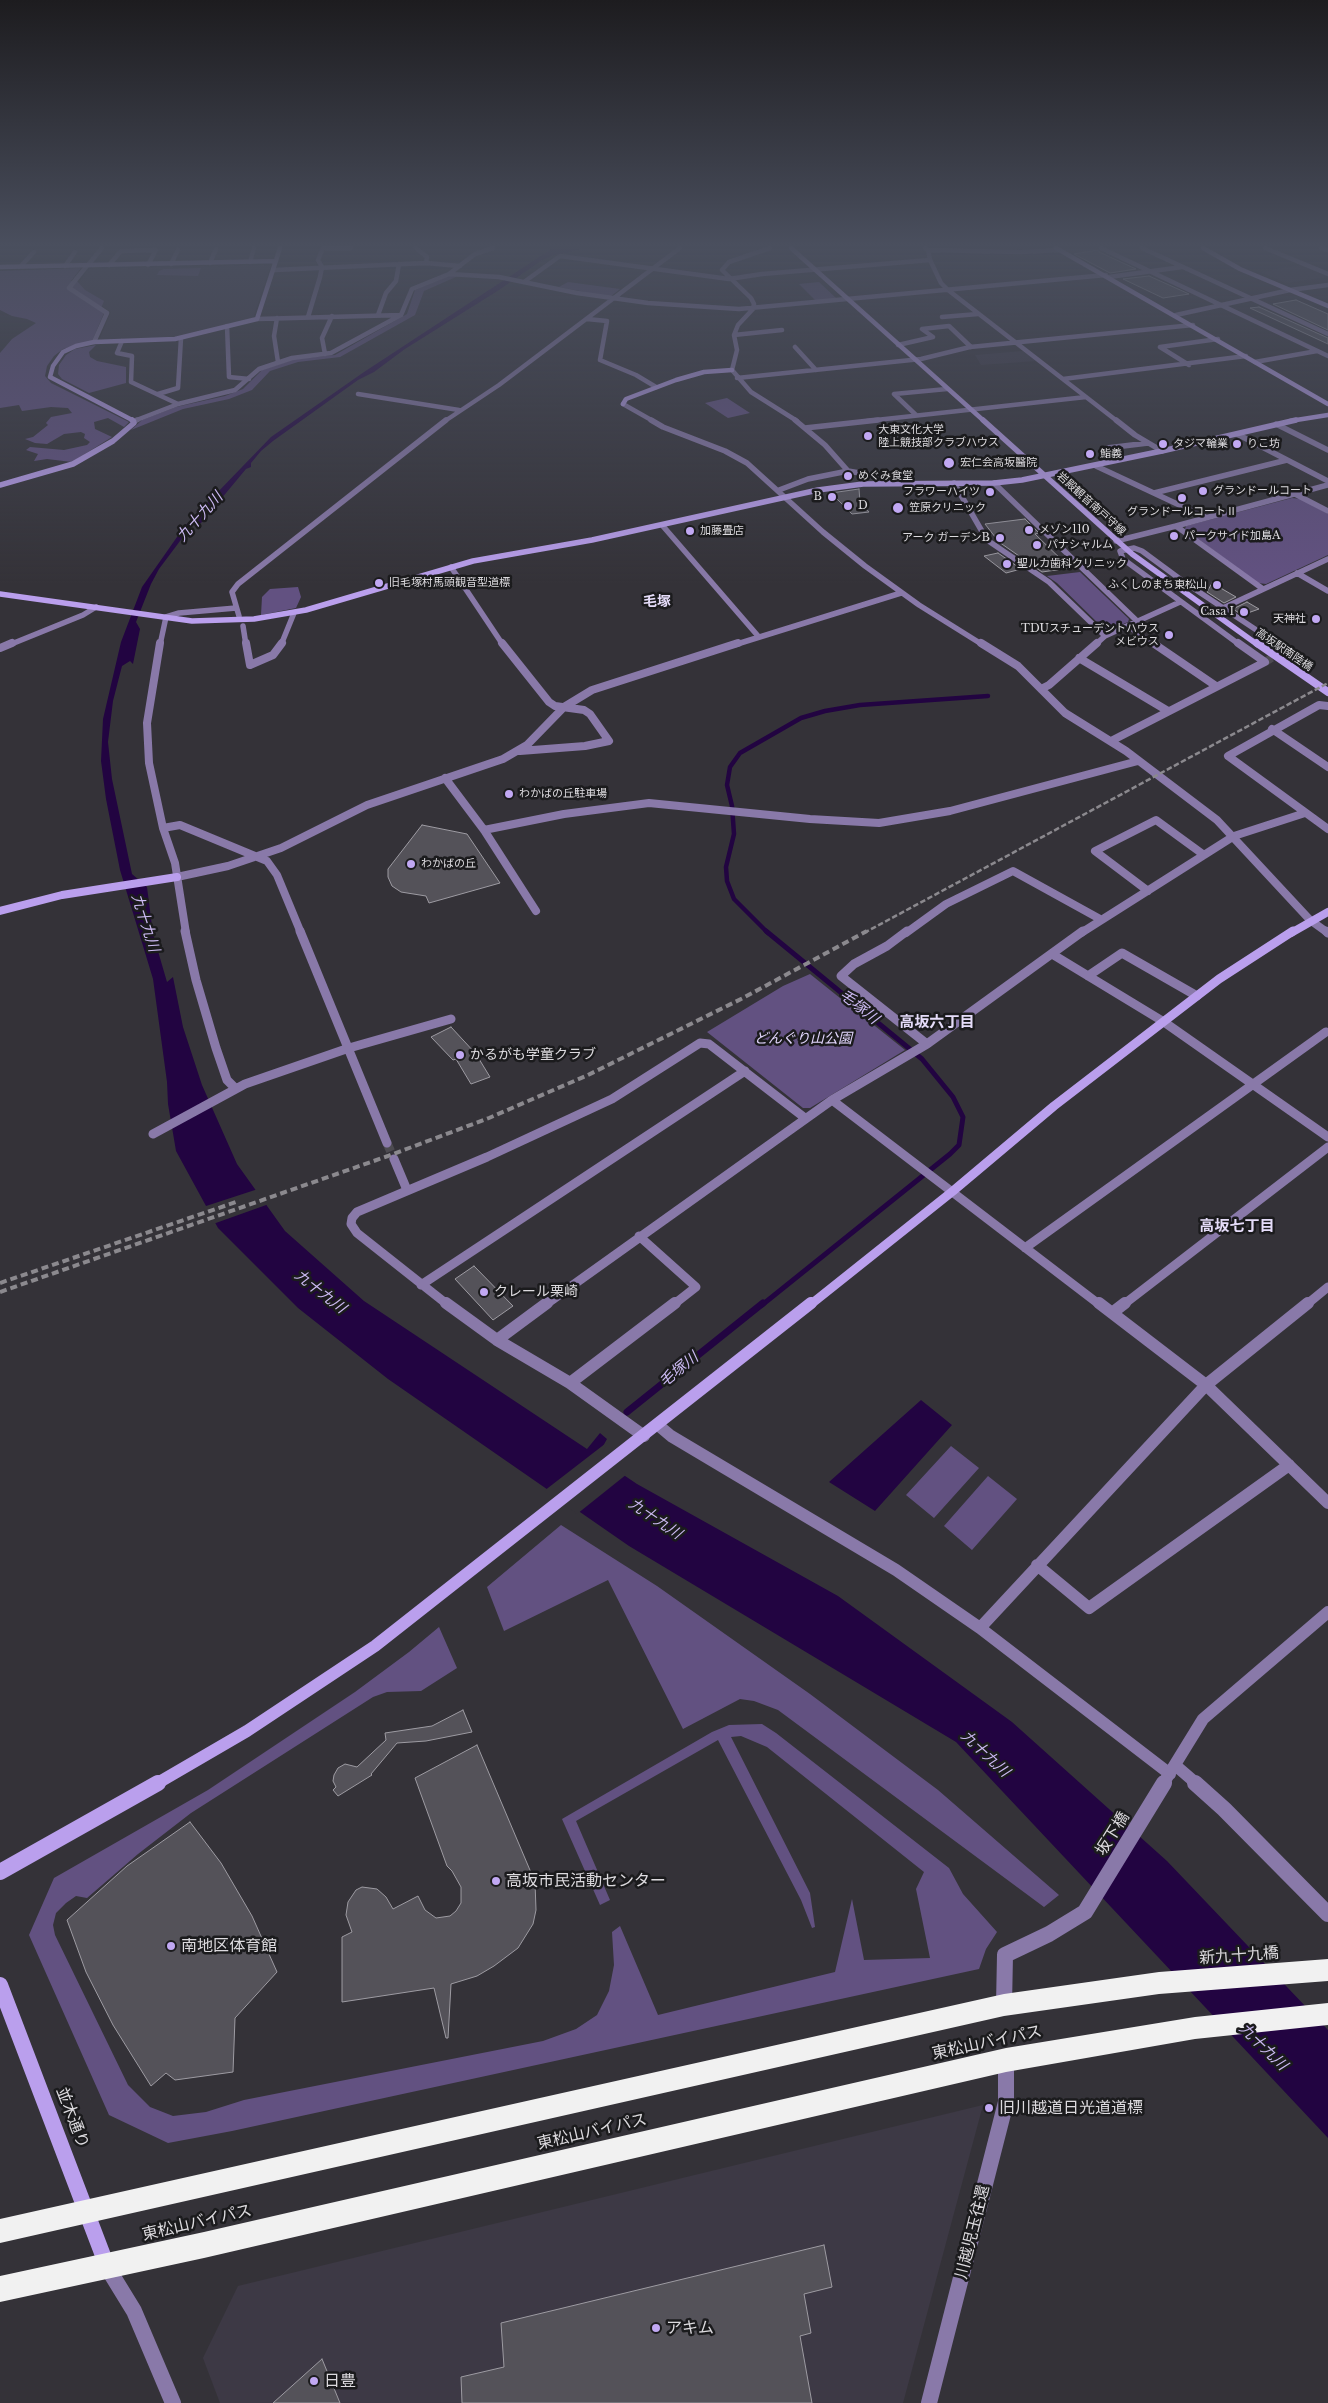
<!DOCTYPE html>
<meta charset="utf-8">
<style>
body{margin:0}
canvas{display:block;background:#343238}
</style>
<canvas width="1328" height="2403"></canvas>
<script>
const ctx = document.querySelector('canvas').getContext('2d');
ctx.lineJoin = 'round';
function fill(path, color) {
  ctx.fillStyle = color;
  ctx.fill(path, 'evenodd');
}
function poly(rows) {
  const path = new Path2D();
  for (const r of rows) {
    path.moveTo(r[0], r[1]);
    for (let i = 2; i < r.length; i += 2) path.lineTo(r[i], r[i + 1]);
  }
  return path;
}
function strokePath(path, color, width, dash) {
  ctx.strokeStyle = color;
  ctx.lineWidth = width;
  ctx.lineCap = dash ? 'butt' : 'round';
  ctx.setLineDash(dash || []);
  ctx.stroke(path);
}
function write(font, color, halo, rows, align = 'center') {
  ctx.font = font + ' "Libre Baskerville","Noto Sans JP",serif';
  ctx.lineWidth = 5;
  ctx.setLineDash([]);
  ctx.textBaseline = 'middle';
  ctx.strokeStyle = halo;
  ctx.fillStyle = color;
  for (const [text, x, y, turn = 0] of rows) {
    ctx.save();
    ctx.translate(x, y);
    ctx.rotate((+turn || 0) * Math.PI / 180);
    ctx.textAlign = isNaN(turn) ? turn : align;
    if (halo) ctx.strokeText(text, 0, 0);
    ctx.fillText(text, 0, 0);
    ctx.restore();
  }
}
fill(poly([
 [271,265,253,318,172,338,99,340,111,312,74,289,89,269],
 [1302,265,1328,277,1286,283,1260,272],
 [1023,351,1036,361,981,365,975,355],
 [983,2105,903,2403,220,2403,203,2358,238,2286]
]), '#3d3945');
fill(poly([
 [81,268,71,281,77,281,85,290,104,301,101,308,104,313,92,341,63,349,54,356,47,366,45,376,51,383,129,422,124,427,108,418,94,422,95,429,112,437,72,462,47,459,34,461,38,454,26,450,30,447,64,450,87,445,90,442,84,438,85,434,81,432,64,434,47,444,35,443,25,439,33,437,48,425,46,423,51,417,72,413,68,408,51,407,22,411,19,405,0,408,0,353,12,339,36,323,27,319,12,316,0,310,0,271],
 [201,268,198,276,157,275,159,271,164,269],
 [448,276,458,276,424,291,415,315,340,357,298,362,270,371,252,390,229,399,183,409,131,430,142,420,176,407,225,396,243,389,262,370,295,359,335,355,407,314,415,290],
 [568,282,620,289,610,297,559,287],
 [819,282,837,299,816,301,799,284],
 [96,345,89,352,90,357,97,361,126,367,126,383,89,393,62,379,58,374,59,365,66,355,75,349],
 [727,398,750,413,728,418,705,403],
 [1292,498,1301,499,1328,514,1328,555,1266,584,1258,583,1185,529,1186,526],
 [1080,572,1129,619,1128,622,1109,630,1103,628,1057,583,1047,576],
 [298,587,301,597,296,608,261,615,262,597,270,589],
 [810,974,905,1050,810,1108,803,1108,707,1032,783,986],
 [951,1446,979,1468,934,1518,906,1495],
 [988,1476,1017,1499,972,1550,944,1526],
 [561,1525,657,1586,810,1694,938,1790,1059,1895,1044,1907,778,1710,754,1701,740,1699,683,1729,608,1580,504,1631,487,1587],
 [439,1627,457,1668,421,1691,387,1692,373,1697,191,1813,138,1854,87,1898,76,1896,66,1903,56,1913,53,1925,55,1935,128,2085,150,2107,173,2116,206,2112,244,2100,543,2041,576,2029,597,2015,609,1991,614,1965,612,1932,620,1926,658,2015,835,1972,852,1899,864,1960,930,1958,916,1889,924,1872,767,1747,741,1736,731,1737,810,1893,815,1927,812,1928,801,1900,718,1740,576,1821,610,1900,600,1905,562,1819,712,1732,729,1725,762,1724,776,1733,949,1868,963,1894,997,1932,986,1949,979,1969,232,2131,168,2143,109,2115,29,1935,54,1878,208,1790,355,1692,409,1652]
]), '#625181');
fill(poly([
 [553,248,583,248,567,253,554,255,542,260,499,290,405,349,374,372,358,380,273,441,261,451,251,463,251,467,246,469,201,523,192,525,159,569,151,584,136,622,140,629,133,664,130,661,122,666,113,701,108,742,112,779,132,874,147,887,153,934,167,982,173,977,183,1027,202,1085,237,1164,285,1231,364,1301,587,1449,600,1433,607,1439,597,1457,637,1484,838,1596,1012,1722,1167,1861,1328,2030,1328,2138,956,1742,629,1546,388,1379,298,1308,218,1228,176,1151,168,1104,167,1082,153,979,120,870,106,799,101,761,103,719,121,642,142,587,184,527,271,437,364,372],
 [921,1400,952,1425,875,1511,829,1482]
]), '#220441');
fill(poly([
 [258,1189,269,1204,213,1224,203,1207],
 [610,1440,600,1456,627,1474,577,1514,544,1491]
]), '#343238');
strokePath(poly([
 [768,933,734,899,727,881,726,867,734,834,732,806,727,785,730,767,740,753,801,718,825,711,860,705,988,696]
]), '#220441', 4.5);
strokePath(poly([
 [762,1305,950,1154,959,1145,963,1117,953,1097,922,1059,766,931]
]), '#220441', 5);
strokePath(poly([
 [627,1412,763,1303]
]), '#220441', 7);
const building = poly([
 [1098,250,1099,252,1136,269,1110,273,1074,254,1098,250],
 [1149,276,1178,289,1189,294,1163,298,1123,279,1149,276],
 [1296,300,1328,314,1328,330,1273,304,1296,300],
 [1259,307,1328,338,1328,344,1250,308,1259,307],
 [859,489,860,502,869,512,852,514,831,493,859,489],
 [1025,519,1039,533,1035,534,1070,568,1042,572,999,542,985,524,1025,519],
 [998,553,1021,569,1006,573,984,556,998,553],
 [1212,583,1236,597,1224,603,1207,592,1212,583],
 [1247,602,1259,609,1242,615,1233,609,1247,602],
 [422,825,467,834,500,883,429,903,426,896,401,892,392,886,388,877,388,869,422,825],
 [451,1027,476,1054,490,1077,471,1084,456,1059,453,1060,431,1037,451,1027],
 [474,1266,513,1306,493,1320,455,1279,474,1266],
 [463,1710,472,1732,426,1741,397,1743,371,1774,372,1775,338,1796,333,1790,336,1787,333,1781,334,1775,338,1768,345,1764,357,1767,386,1740,385,1733,432,1726,463,1710],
 [477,1745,535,1882,536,1910,533,1924,518,1948,494,1966,477,1976,451,1984,448,2038,446,2038,434,1988,342,2002,342,1937,352,1932,346,1915,348,1902,356,1890,362,1887,377,1889,386,1897,393,1909,418,1896,425,1910,436,1918,450,1916,456,1911,461,1903,461,1887,452,1871,447,1866,415,1778,477,1745],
 [190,1822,221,1863,252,1916,277,1972,235,2018,233,2072,175,2080,166,2073,151,2086,113,2025,86,1972,67,1920,127,1866,190,1822],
 [824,2245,832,2287,804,2294,811,2333,800,2336,812,2403,462,2403,461,2377,504,2367,501,2323,824,2245],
 [322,2359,340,2403,273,2403,322,2359]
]);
fill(building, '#545259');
strokePath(building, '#9d9ba2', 1);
strokePath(poly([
 [1265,662,1286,649]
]), '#4d4b51', 8, [8, 4]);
strokePath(poly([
 [387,1143,394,1159]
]), '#4d4b51', 9, [9, 5]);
strokePath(poly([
 [416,248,427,257,426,263],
 [770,248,729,262,722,270,751,298,754,304,753,309,738,325,734,335,737,350,732,370,751,392,797,421],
 [925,248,928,250,930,260,941,283,948,290,1117,421],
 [1101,248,1328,356],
 [1142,248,1328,334],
 [1265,248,1328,274],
 [1321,248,1328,250],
 [928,250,1020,252,1060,250],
 [250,262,254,248],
 [210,263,216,249],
 [89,264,102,248],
 [171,264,178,250],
 [109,265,121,251,156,250,148,265],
 [21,266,34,252],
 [65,266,75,252],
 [86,267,69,288,107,313,94,342],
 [274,270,426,263,460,266],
 [449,274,499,277,577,293,648,303,739,309,1106,275],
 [1109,277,1182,267],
 [524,282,560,256,729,279,762,274,930,260],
 [378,315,386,293,396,281,399,264],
 [1176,315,1290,290,1328,285],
 [308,317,320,277,322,267,318,260,323,248,351,248],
 [942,317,978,314],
 [277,318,274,336,278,362],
 [257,319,401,315],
 [587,319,607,321,600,360,636,375,656,387],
 [227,326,229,377,249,379],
 [734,335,782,330],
 [122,341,117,353,132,356,131,382,178,404],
 [898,345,933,337,922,329,949,326,971,347],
 [795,347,816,370],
 [325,354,322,338,332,316],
 [1255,362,1317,351],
 [1189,365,1160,347,1218,339],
 [737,378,921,359,970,347,1193,325],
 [1063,379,1246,356],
 [158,394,178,388,181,338],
 [358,394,459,410],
 [623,404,653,421],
 [916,415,894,394,947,389],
 [134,421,178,404,235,390,259,369,292,358,331,353,401,315,412,289,449,274,475,254,493,248],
 [445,421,499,385,680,248],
 [867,421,1086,397]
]), '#8979a9', 4.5);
strokePath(poly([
 [651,420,663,427,725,451,747,463,823,532,865,566,919,605,983,645],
 [795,420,825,445,848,471,912,482],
 [1116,420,1135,435,1162,451],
 [134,421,137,420],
 [1276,424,1328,450],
 [805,428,878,420],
 [1237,434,1328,481],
 [1107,448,1148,443],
 [1096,466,1205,517],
 [954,483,987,540,1049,582,1105,636],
 [994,483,1137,621],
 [779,490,808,479,848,471],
 [1154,493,1287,460],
 [1295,494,1328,511],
 [662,525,758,636],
 [1116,541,1176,526],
 [451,567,503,645],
 [1297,573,1328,591],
 [1263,589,1176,526,1328,485],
 [1223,608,1328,559],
 [239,616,232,592,238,584,446,420],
 [243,626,246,645],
 [1128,626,1155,645],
 [9,645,83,615,96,607],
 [160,645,166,617,179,613,236,608],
 [281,645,294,613],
 [734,645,901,593],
 [1095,645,1105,636,1180,602],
 [1240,645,1123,559,1120,551,1134,548,1142,551,1184,582,1279,645]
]), '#8979a9', 5.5);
strokePath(poly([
 [160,643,147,723,149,763,163,828,175,863,186,933],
 [246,643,250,665,273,655,282,643],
 [502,643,549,702,555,706,584,710,590,714,609,741,585,746,520,751],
 [981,643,1018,666,1065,713,1126,751,1217,820,1310,920,1328,933],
 [1153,643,1216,686],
 [1277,643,1286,649],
 [0,648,12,643],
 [1079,658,1168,711],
 [1041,689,1049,685,1097,643],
 [1328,706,1319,705,1228,756,1328,829],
 [1272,729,1328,767],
 [1111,741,1265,662,1238,643],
 [445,778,484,830,536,911],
 [163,828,180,825,267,861,277,875,301,933],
 [484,830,564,814,649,803,810,819,879,823,950,811,1138,761],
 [177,877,228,866,281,848,367,805,503,759,527,745,564,707,592,690,738,643],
 [1148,891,1095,851,1156,820,1204,855],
 [906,933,946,904,1013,871,1100,919],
 [1081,933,1234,836,1305,813]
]), '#8979a9', 8);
strokePath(poly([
 [185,931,196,980,216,1048,227,1080,235,1088],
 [300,931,387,1143],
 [907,931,887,946,854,964,841,976,927,1044],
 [1326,931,1328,933],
 [1052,954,1164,1022,1328,1137],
 [1088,976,1122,953,1197,996],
 [832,1100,927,1044,1083,931],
 [153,1134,245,1084,349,1048,451,1019],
 [394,1159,407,1190],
 [639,1236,696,1287,673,1305],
 [1025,1248,1326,1032],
 [421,1285,745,1071],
 [448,1305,357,1233,351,1224,352,1218,357,1212,487,1157,612,1099,700,1043,709,1044,805,1118],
 [545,1305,832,1100,1100,1305],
 [1123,1305,1328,1147],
 [1306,1305,1328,1287]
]), '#8979a9', 9);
strokePath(poly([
 [446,1303,497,1340],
 [547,1303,497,1340,570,1383,644,1436],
 [1099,1303,1206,1385,1328,1503],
 [1112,1313,1125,1303],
 [570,1383,675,1303],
 [658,1425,671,1436,896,1570,980,1628,1170,1774],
 [1037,1565,1089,1608,1289,1465],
 [980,1628,1206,1385,1308,1303],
 [1175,1765,1197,1784],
 [1163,1784,1203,1719,1328,1612]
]), '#8979a9', 12);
strokePath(poly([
 [1195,1783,1224,1809,1328,1914],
 [1004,2005,1005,1955,1049,1934,1085,1912,1164,1783],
 [107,2267,134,2311,173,2403],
 [929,2403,1006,2102,1006,2060]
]), '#8979a9', 16);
strokePath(poly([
 [791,248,984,421],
 [1056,248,1328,404],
 [1203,248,1240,269,1328,306],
 [0,267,276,261],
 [623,404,626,399,676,380,704,372,732,370],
 [134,421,50,377,53,366,63,352,76,346,94,342,175,339,257,319,280,248],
 [1290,421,1328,415]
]), '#ba9fed', 4.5);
strokePath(poly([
 [983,420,1132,554,1258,645],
 [0,485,73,464,113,441,134,423,132,420],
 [0,594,192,621,254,619,306,610,473,561,592,540,818,490,863,484,994,483,1022,480,1162,451,1296,420]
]), '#ba9fed', 5.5);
strokePath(poly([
 [1257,643,1328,692],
 [0,911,62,895,177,877],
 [1291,933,1328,912]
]), '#ba9fed', 8);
strokePath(poly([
 [810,1305,953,1191,1054,1106,1219,979,1293,931]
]), '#ba9fed', 9);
strokePath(poly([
 [156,1784,247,1731,375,1646,811,1303]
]), '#ba9fed', 12);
strokePath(poly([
 [0,1872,158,1783],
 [0,1985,107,2266]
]), '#ba9fed', 16);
fill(poly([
 [1328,1959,1328,1981,1159,1994,1004,2016,0,2243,0,2219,1004,1994,1159,1972,1328,1959],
 [1328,2003,1328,2025,1195,2039,1006,2072,204,2258,0,2302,0,2276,204,2232,1006,2048,1195,2017,1328,2003]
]), '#f1f1f1');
strokePath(poly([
 [864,933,1328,683]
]), '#8b898e', 2.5, [5.5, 2.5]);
strokePath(poly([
 [0,1283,239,1201],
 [0,1292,388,1156,489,1118,588,1075,743,998,867,931]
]), '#8b898e', 4, [7, 4]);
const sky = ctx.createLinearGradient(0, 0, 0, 584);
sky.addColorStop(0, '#1d1c1f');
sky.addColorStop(0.42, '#4a4f5e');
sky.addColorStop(1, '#4a4f5e00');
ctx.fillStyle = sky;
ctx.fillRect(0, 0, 1328, 584);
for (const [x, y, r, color] of [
 [868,436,5,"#c1a8f3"],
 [1163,444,5,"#c1a8f3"],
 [1237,444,5,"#c1a8f3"],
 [1090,454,5,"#c1a8f3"],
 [949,463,6,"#c1a8f3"],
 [848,476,5,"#c1a8f3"],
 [1203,491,5,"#c1a8f3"],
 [990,492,5,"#c1a8f3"],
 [832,497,5,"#c1a8f3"],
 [1182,498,5,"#c1a8f3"],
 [848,506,5,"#c1a8f3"],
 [898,508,6,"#c1a8f3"],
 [1029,530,5,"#c1a8f3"],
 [690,531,5,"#c1a8f3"],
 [1174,536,5,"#c1a8f3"],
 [1000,538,5,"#c1a8f3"],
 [1037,545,5,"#c1a8f3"],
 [1007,564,5,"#c1a8f3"],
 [379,583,5,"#c1a8f3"],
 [1217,585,5,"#c1a8f3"],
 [1244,612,5,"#c1a8f3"],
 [1316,619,5,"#c1a8f3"],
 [1169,635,5,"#c1a8f3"],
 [509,794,5,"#c1a8f3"],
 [411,864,5,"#c1a8f3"],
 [460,1055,5,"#c1a8f3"],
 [484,1292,5,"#c1a8f3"],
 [496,1881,5,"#c1a8f3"],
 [171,1946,5,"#c1a8f3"],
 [989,2108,5,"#c1a8f3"],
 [656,2328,5,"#c1a8f3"],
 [314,2381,5,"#c1a8f3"]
]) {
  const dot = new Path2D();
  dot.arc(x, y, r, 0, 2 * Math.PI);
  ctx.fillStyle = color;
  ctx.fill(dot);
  strokePath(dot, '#1b1b1d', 2);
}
write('11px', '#dcdade', '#1b1b1d', [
 ["大東文化大学",878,430],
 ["陸上競技部クラブハウス",878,443],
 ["タジマ輪業",1173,444],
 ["りこ坊",1247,444],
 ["鮨義",1100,454],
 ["宏仁会高坂醫院",960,463],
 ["めぐみ食堂",858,476],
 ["グランドールコート",1213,491],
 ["フラワーハイツ",980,492,"right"],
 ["B",822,497,"right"],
 ["D",858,506],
 ["笠原クリニック",909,508],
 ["グランドールコートⅡ",1182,512,"center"],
 ["メゾン110",1039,530],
 ["加藤畳店",700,531],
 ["パークサイド加島A",1184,536],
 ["アーク ガーデンB",990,538,"right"],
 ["パナシャルム",1047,545],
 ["聖ルカ歯科クリニック",1017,564],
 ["旧毛塚村馬頭観音型道標",389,583],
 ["ふくしのまち東松山",1207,585,"right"],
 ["Casa I",1234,612,"right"],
 ["天神社",1306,619,"right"],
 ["TDUスチューデントハウス",1159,629,"right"],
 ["メビウス",1159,642,"right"],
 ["わかばの丘駐車場",519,794],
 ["わかばの丘",421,864]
], 'left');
write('11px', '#dcdade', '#1b1b1d', [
 ["岩殿観音南戸守線",1091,504,42],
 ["高坂駅南陸橋",1284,650,34]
]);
write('bold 14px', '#e5dcf9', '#1b1b1d', [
 ["毛塚",657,602]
]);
write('italic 14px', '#e1d5fc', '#1b1b1d', [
 ["どんぐり山公園",803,1039]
]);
write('14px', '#dcdade', '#1b1b1d', [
 ["かるがも学童クラブ",470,1055],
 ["クレール栗崎",494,1292]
], 'left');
write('italic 15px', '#ccbaf3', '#1b1b1d', [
 ["九十九川",200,517,-48],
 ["九十九川",145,923,72],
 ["毛塚川",859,1007,39],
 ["九十九川",320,1292,38],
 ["毛塚川",679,1370,-39],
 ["九十九川",655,1519,34],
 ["九十九川",985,1754,43],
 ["九十九川",1263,2047,44]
]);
write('bold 15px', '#e5dcf9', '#1b1b1d', [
 ["高坂六丁目",937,1023],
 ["高坂七丁目",1237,1227]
]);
write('16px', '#dcdade', '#1b1b1d', [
 ["坂下橋",1113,1834,-58],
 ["新九十九橋",1239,1956,-4],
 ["東松山バイパス",987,2043,-12],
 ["並木通り",72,2118,69],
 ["東松山バイパス",592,2132,-13],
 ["東松山バイパス",197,2223,-13],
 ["川越児玉往還",973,2232,-76]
]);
write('16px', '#dcdade', '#1b1b1d', [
 ["高坂市民活動センター",506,1881],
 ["南地区体育館",181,1946],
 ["旧川越道日光道道標",999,2108],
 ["アキム",666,2328],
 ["日豊",324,2381]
], 'left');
</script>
